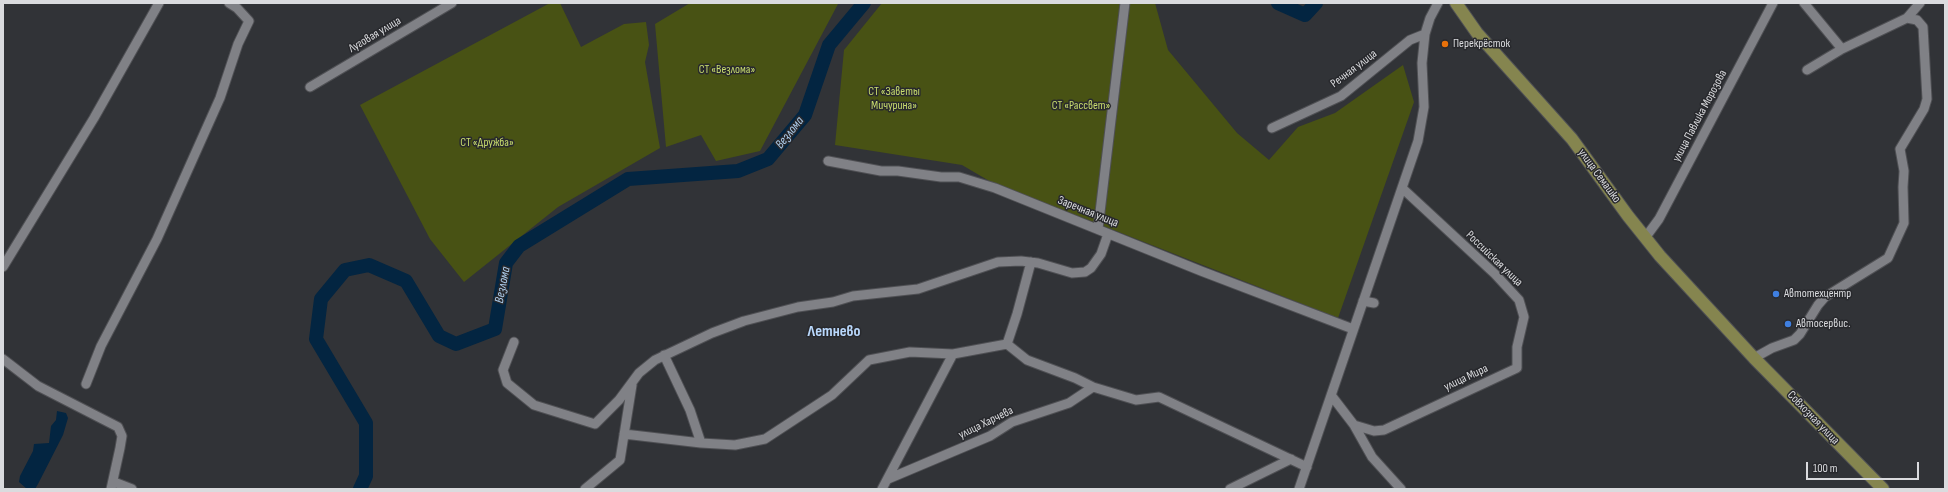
<!DOCTYPE html>
<meta charset="utf-8">
<style>
body{margin:0}
#map{position:relative;width:1948px;height:492px;overflow:hidden;background:#313337;font-family:"Sofia Sans Condensed",sans-serif}
canvas{display:block}
.frame{position:absolute;inset:0;border:4px solid #dadbde;pointer-events:none}
.scale{position:absolute;left:1806px;top:462px;width:113px;height:18px;box-sizing:border-box;border:2px solid #dadbde;border-top:0;padding-left:5px;font-size:12px;line-height:14px;white-space:nowrap;color:#dadbde;-webkit-text-stroke:3px #28292d;paint-order:stroke}
</style>
<div id="map">
<canvas width="1948" height="492"></canvas>
<div class="frame"></div>
<div class="scale">100 m</div>
</div>
<script>
const ctx = document.querySelector('canvas').getContext('2d');
ctx.lineJoin = 'round';
function fill(path, color) {
  ctx.fillStyle = color;
  ctx.fill(path, 'evenodd');
}
function poly(rows) {
  const path = new Path2D();
  for (const r of rows) {
    path.moveTo(r[0], r[1]);
    for (let i = 2; i < r.length; i += 2) path.lineTo(r[i], r[i + 1]);
  }
  return path;
}
function strokePath(path, color, width, dash) {
  ctx.strokeStyle = color;
  ctx.lineWidth = width;
  ctx.lineCap = dash ? 'butt' : 'round';
  ctx.setLineDash(dash || []);
  ctx.stroke(path);
}
function write(font, color, halo, rows, align = 'center') {
  ctx.font = font + ' "Sofia Sans Condensed",sans-serif';
  ctx.lineWidth = 3;
  ctx.setLineDash([]);
  ctx.textBaseline = 'middle';
  ctx.strokeStyle = halo;
  ctx.fillStyle = color;
  for (const [text, x, y, turn = 0] of rows) {
    ctx.save();
    ctx.translate(x, y);
    ctx.rotate((+turn || 0) * Math.PI / 180);
    ctx.textAlign = isNaN(turn) ? turn : align;
    if (halo) ctx.strokeText(text, 0, 0);
    ctx.fillText(text, 0, 0);
    ctx.restore();
  }
}
fill(poly([
 [550,3,560,3,581,47,624,24,646,22,649,45,645,62,660,148,558,207,464,282,430,239,360,105],
 [690,3,837,3,838,4,760,151,716,161,701,135,666,147,655,24],
 [882,3,1155,3,1168,50,1237,133,1269,160,1298,127,1335,113,1403,65,1414,102,1338,318,991,182,962,165,835,145,844,50]
]), '#485214');
fill(poly([
 [57,411,66,413,68,418,63,435,38,484,35,489,27,489,19,482,20,476,33,451,34,444,49,443,51,426,56,420]
]), '#032541');
strokePath(poly([
 [1278,3,1305,15,1316,3],
 [360,489,366,476,366,423,316,339,321,299,345,270,369,265,406,281,439,336,456,344,495,329,506,263,519,246,628,179,738,171,768,159,805,115,829,45,864,3]
]), '#032541', 14);
const minor = poly([
 [1804,3,1842,49],
 [1807,70,1842,49,1907,18,1920,3],
 [310,87,452,3],
 [1272,128,1341,96,1410,40,1425,34],
 [828,161,881,171,898,171,941,177,959,177,995,188,1201,271,1353,329],
 [1098,229,1125,3],
 [1645,238,1659,219,1773,3],
 [1031,262,1017,314,1007,344,1027,360,1075,378,1093,387,1136,400,1159,397,1307,467],
 [3,267,94,118,159,3],
 [1363,301,1374,303],
 [514,342,503,370,507,383,534,405,595,424,619,400,639,373,655,360,712,333,744,321,798,307,833,302,853,296,918,289,998,262,1021,261,1038,263,1072,273,1085,272,1091,268,1101,254,1108,234],
 [664,355,690,410,701,443],
 [1754,358,1772,348,1794,340,1800,334,1818,305,1825,297,1888,258,1904,223,1903,187,1904,171,1900,149,1924,109,1927,99,1923,27,1917,20,1907,18],
 [3,359,38,386,118,427,122,436,120,448,111,489],
 [86,384,101,346,157,239,220,98,238,44,249,21,237,8,229,3],
 [1331,395,1354,425,1372,457,1401,489],
 [1354,425,1374,431,1384,430,1517,368,1517,347,1524,317,1519,300,1495,274,1402,188],
 [624,434,701,443,735,445,765,439,832,395,869,360,910,352,953,354,1007,344],
 [888,479,990,436,1012,422,1069,403,1093,387],
 [114,482,132,489],
 [585,489,620,460,632,385],
 [882,489,953,354],
 [1230,489,1291,459],
 [1299,489,1418,141,1424,107,1422,63,1425,34,1430,18,1438,3]
]);
const major = poly([
 [1456,3,1477,33,1572,139,1628,216,1660,256,1754,358,1883,489]
]);
strokePath(minor, '#4f5054', 11);
strokePath(major, '#4f5054', 14);
strokePath(minor, '#808186', 9);
strokePath(major, '#85854f', 12);
for (const [x, y, r, color] of [
 [1445,44,4,"#e8710a"],
 [1776,294,4,"#3f7fe0"],
 [1788,324,4,"#3f7fe0"]
]) {
  const dot = new Path2D();
  dot.arc(x, y, r, 0, 2 * Math.PI);
  ctx.fillStyle = color;
  ctx.fill(dot);
  strokePath(dot, '#28292d', 1.5);
}
write('12px', '#dadbde', '#28292d', [
 ["Луговая улица",375,35,-31],
 ["Речная улица",1354,69,-37],
 ["улица Павлика Морозова",1700,116,-62],
 ["улица Семашко",1599,176,54],
 ["Заречная улица",1088,212,22],
 ["Российская улица",1494,259,44],
 ["улица Мира",1466,378,-25],
 ["Совхозная улица",1813,418,46],
 ["улица Харчева",986,423,-26]
]);
write('12px', '#dadbde', '#28292d', [
 ["Перекрёсток",1453,44],
 ["Автотехцентр",1784,294],
 ["Автосервис.",1796,324]
], 'left');
write('12px', '#c8dc6d', '#28292d', [
 ["СТ «Везлома»",727,70],
 ["СТ «Заветы",894,92],
 ["Мичурина»",894,106],
 ["СТ «Рассвет»",1081,106],
 ["СТ «Дружба»",487,143]
]);
write('italic 13px', '#afcfee', '#28292d', [
 ["Везлома",790,133,-51],
 ["Везлома",503,285,-79]
]);
write('bold 16px', '#b9d8fc', '#28292d', [
 ["Летнево",834,332]
]);
</script>
